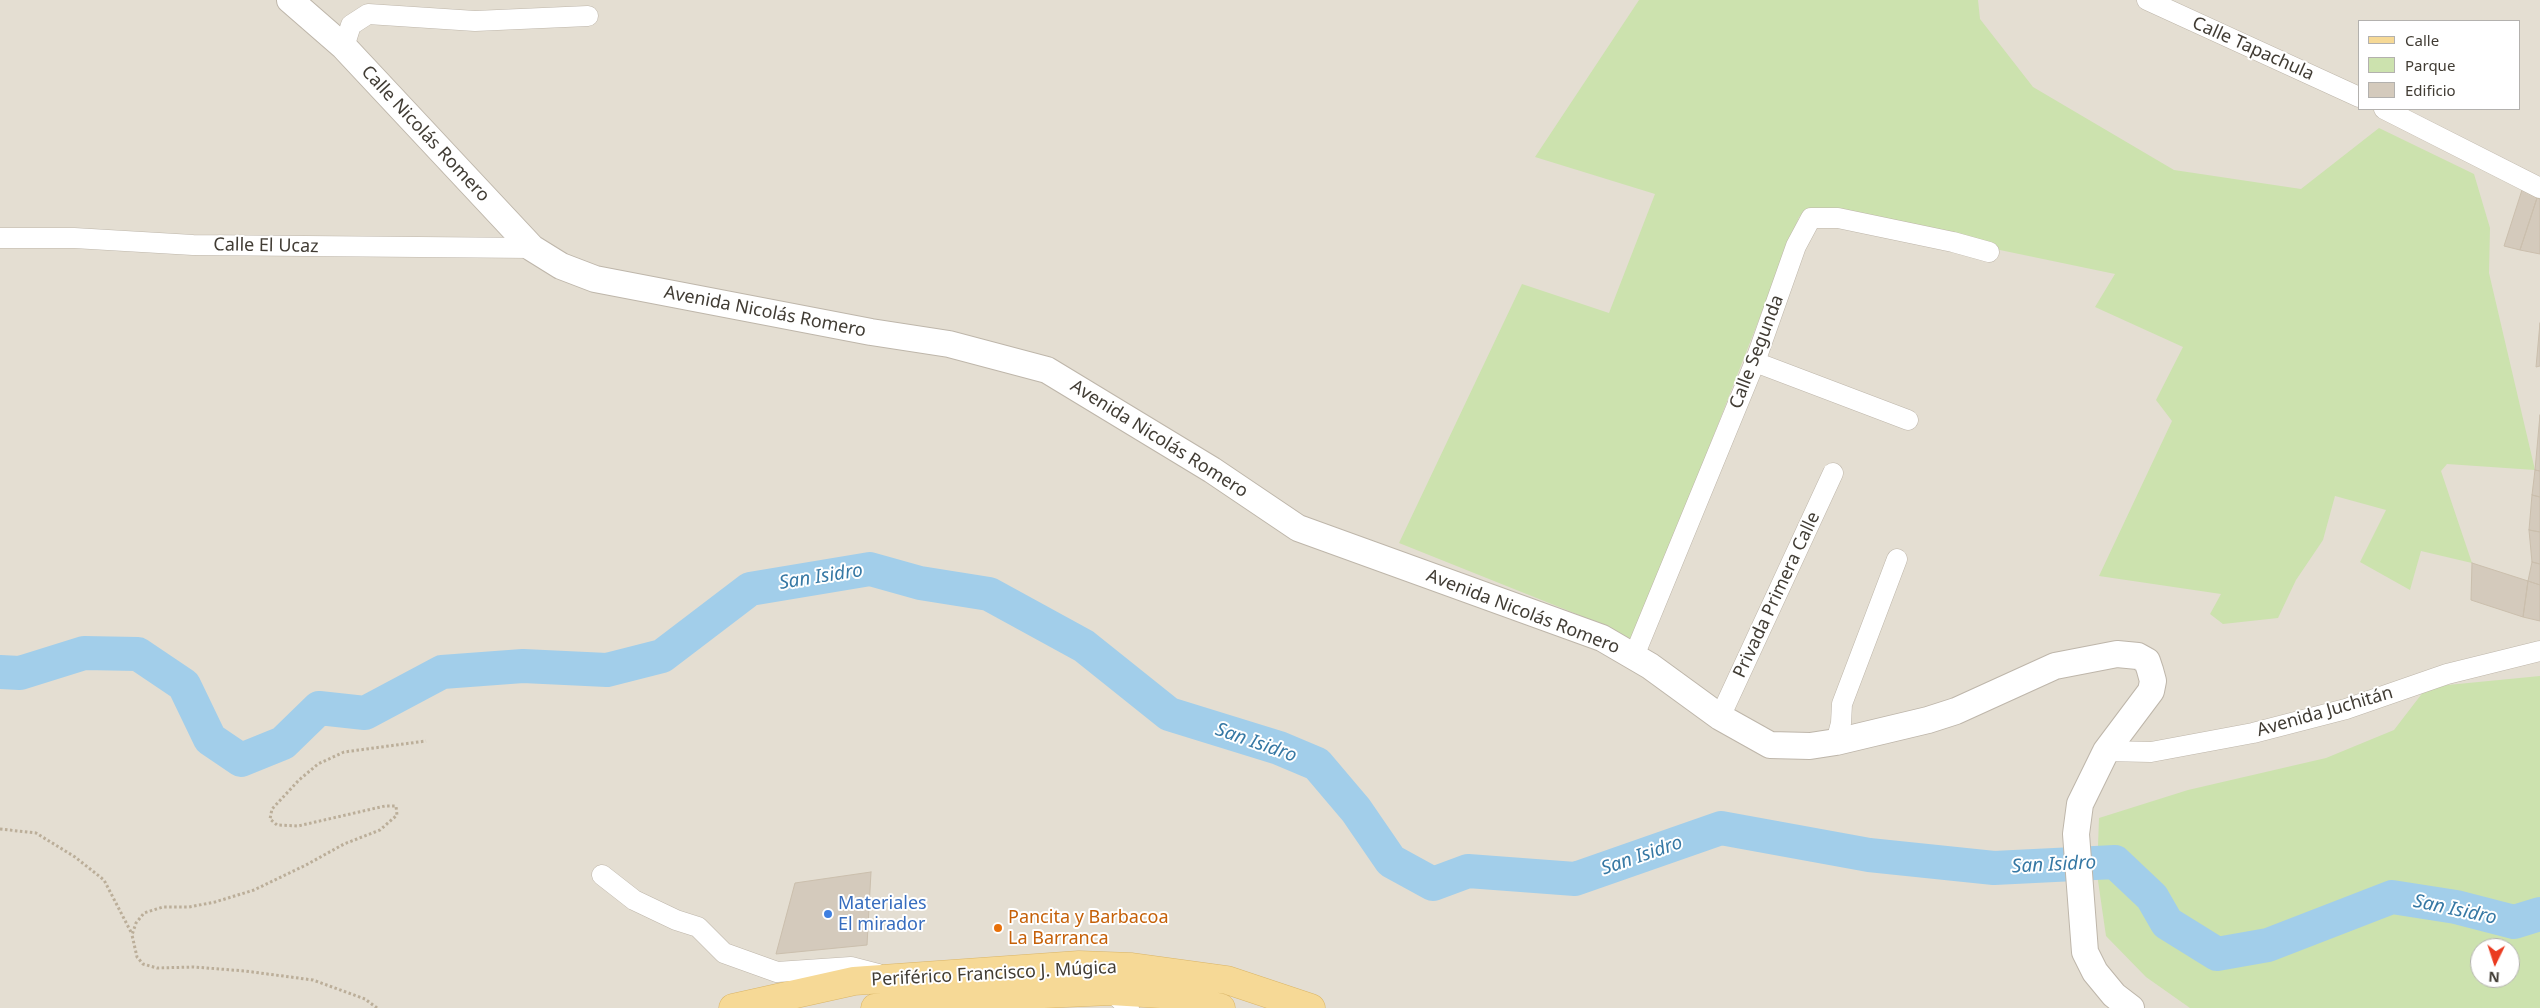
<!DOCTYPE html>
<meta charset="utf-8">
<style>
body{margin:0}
#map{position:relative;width:2540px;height:1008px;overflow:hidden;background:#f0ece3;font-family:"Noto Sans",sans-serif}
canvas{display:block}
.legend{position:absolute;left:2358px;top:20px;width:162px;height:90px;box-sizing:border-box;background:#fff;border:1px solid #b3b1ae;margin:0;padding:6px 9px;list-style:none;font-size:15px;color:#413c34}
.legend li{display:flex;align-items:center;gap:10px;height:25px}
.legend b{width:25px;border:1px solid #b3b1ae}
.north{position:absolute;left:2470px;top:938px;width:50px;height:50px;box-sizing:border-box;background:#fff;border:1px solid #b3b1ae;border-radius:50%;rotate:184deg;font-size:14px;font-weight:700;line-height:20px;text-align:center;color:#413c34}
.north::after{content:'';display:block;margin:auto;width:18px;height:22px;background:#ea3b20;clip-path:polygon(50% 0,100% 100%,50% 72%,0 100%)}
</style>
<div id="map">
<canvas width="2540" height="1008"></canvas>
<ul class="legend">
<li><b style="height:6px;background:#f6d996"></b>Calle</li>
<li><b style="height:14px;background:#cce2ae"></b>Parque</li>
<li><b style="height:14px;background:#d4cabc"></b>Edificio</li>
</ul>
<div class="north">N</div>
</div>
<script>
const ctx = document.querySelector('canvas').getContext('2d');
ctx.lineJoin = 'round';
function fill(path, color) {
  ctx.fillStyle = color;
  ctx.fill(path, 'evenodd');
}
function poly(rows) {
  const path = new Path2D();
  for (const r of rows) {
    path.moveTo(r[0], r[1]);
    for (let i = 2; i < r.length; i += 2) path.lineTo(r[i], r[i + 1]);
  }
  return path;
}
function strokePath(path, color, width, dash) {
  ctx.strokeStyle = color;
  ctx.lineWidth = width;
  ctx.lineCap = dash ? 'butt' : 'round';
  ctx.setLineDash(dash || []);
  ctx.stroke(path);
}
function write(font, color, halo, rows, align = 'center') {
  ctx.font = font + ' "Noto Sans",sans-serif';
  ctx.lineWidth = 4;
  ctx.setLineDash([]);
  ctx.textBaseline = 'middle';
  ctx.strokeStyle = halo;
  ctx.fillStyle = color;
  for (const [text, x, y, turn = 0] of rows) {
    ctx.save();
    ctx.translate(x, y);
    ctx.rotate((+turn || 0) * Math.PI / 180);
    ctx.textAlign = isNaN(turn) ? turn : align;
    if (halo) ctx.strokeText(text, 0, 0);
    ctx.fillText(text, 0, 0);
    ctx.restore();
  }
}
fill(poly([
 [0,0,2540,0,2540,1008,0,1008],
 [2359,21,2519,21,2519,109,2359,109],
 [2480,948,2510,948,2510,978,2480,978]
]), '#e4ded2');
fill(poly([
 [1639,0,1978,0,1980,19,2033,87,2174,170,2301,189,2379,128,2474,174,2490,228,2489,273,2535,470,2447,464,2441,471,2472,563,2421,551,2410,590,2360,562,2386,510,2335,496,2323,540,2296,580,2278,618,2223,624,2210,614,2221,594,2099,576,2172,421,2156,400,2183,347,2095,307,2115,274,1808,210,1799,217,1633,642,1579,615,1399,543,1522,284,1609,313,1655,194,1535,157],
 [2540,676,2540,1008,2190,1008,2146,977,2106,936,2097,874,2099,818,2188,790,2326,758,2394,730,2427,687],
 [2480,948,2510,948,2510,978,2480,978]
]), '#cce2ae');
strokePath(poly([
 [0,672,20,673,84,653,138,654,184,685,210,739,241,760,283,743,319,708,365,713,442,672,523,666,607,670,662,656,750,589,870,569,920,583,989,594,1084,646,1169,714,1279,748,1317,764,1356,810,1391,861,1433,884,1468,871,1575,879,1721,828,1869,855,1994,868,2115,862,2152,897,2167,923,2217,954,2268,945,2392,897,2456,907,2514,922,2540,914]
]), '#a2ceea', 34);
const building = poly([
 [2522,190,2537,198,2520,250,2504,246,2522,190],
 [2537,198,2540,199,2540,254,2520,250,2537,198],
 [2540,323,2540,366,2536,367,2540,323],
 [2540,415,2540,471,2535,470,2540,415],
 [2535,470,2540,471,2540,497,2532,495,2535,470],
 [2532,495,2540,497,2540,532,2529,530,2532,495],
 [2529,530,2540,532,2540,564,2532,562,2529,530],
 [2532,562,2540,564,2540,585,2528,581,2532,562],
 [2472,563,2528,581,2523,617,2471,600,2472,563],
 [2528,581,2540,585,2540,621,2523,617,2528,581],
 [871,872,867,945,776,954,795,883,871,872]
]);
fill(building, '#d4cabc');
strokePath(building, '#cbbfad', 1);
const minor = poly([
 [2147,0,2359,97],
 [344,47,351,25,368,14,475,21,588,16],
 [2384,109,2540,188],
 [0,238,74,238,193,245,532,248],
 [1755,362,1908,420],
 [1634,656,1755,362,1796,246,1811,218,1838,218,1953,242,1989,252],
 [1720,717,1833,473],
 [1836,742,1841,723,1842,704,1897,559],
 [2106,751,2151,752,2253,733,2346,709,2447,674,2540,651],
 [602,875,634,900,676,920,698,927,724,953,777,972,851,967,878,974],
 [1111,991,1129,1008]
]);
const tertiary = poly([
 [290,0,344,47,532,248,561,266,595,279,871,332,949,344,1047,370,1212,470,1298,528,1602,638,1650,666,1720,717,1770,745,1810,746,1836,742,1928,720,1956,711,2055,666,2117,654,2138,656,2147,661,2150,670,2153,681,2151,691,2106,751,2080,804,2076,834,2085,952,2095,972,2114,995,2131,1008]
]);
const primary = poly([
 [733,1008,854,981,1079,965,1132,967,1227,980,1311,1008],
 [875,1008,976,997,1111,991,1161,994,1221,1008]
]);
strokePath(minor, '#beb6aa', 21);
strokePath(tertiary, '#beb6aa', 28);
strokePath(primary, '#dab567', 29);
strokePath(poly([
 [0,829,36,833,75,857,104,880,132,934],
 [377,1008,365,999,313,980,245,971,194,967,157,968,143,964,137,957,132,935,136,923,144,913,163,907,189,907,215,902,254,890,306,865,344,844,380,830,397,815,396,806,385,806,298,826,277,825,270,819,272,809,299,780,318,764,344,752,426,741]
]), '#bbae99', 3, [2.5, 2.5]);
strokePath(minor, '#fff', 20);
strokePath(tertiary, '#fff', 26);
strokePath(primary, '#f6d996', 28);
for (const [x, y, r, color] of [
 [828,914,5,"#3f7fe0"],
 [998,928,5,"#e8710a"]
]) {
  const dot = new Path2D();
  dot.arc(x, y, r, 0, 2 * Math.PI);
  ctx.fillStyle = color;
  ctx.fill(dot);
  strokePath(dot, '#fff', 2);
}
write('18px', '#413c34', '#fff', [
 ["Calle Tapachula",2253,49,24],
 ["Calle Nicolás Romero",425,134,47],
 ["Calle El Ucaz",266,246,1],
 ["Avenida Nicolás Romero",765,312,11],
 ["Calle Segunda",1757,352,-69],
 ["Avenida Nicolás Romero",1159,439,32],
 ["Privada Primera Calle",1777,595,-65],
 ["Avenida Nicolás Romero",1523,612,21],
 ["Avenida Juchitán",2325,712,-16],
 ["Periférico Francisco J. Múgica",994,974,-3]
]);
write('18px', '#366cbe', '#fff', [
 ["Materiales",838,904],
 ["El mirador",838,925]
], 'left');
write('18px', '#c56008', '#fff', [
 ["Pancita y Barbacoa",1008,918],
 ["La Barranca",1008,939]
], 'left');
write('italic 19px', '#3678a4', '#fff', [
 ["San Isidro",821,577,-9],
 ["San Isidro",1256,743,19],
 ["San Isidro",1642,856,-19],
 ["San Isidro",2054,865,-3],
 ["San Isidro",2455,910,12]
]);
</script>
